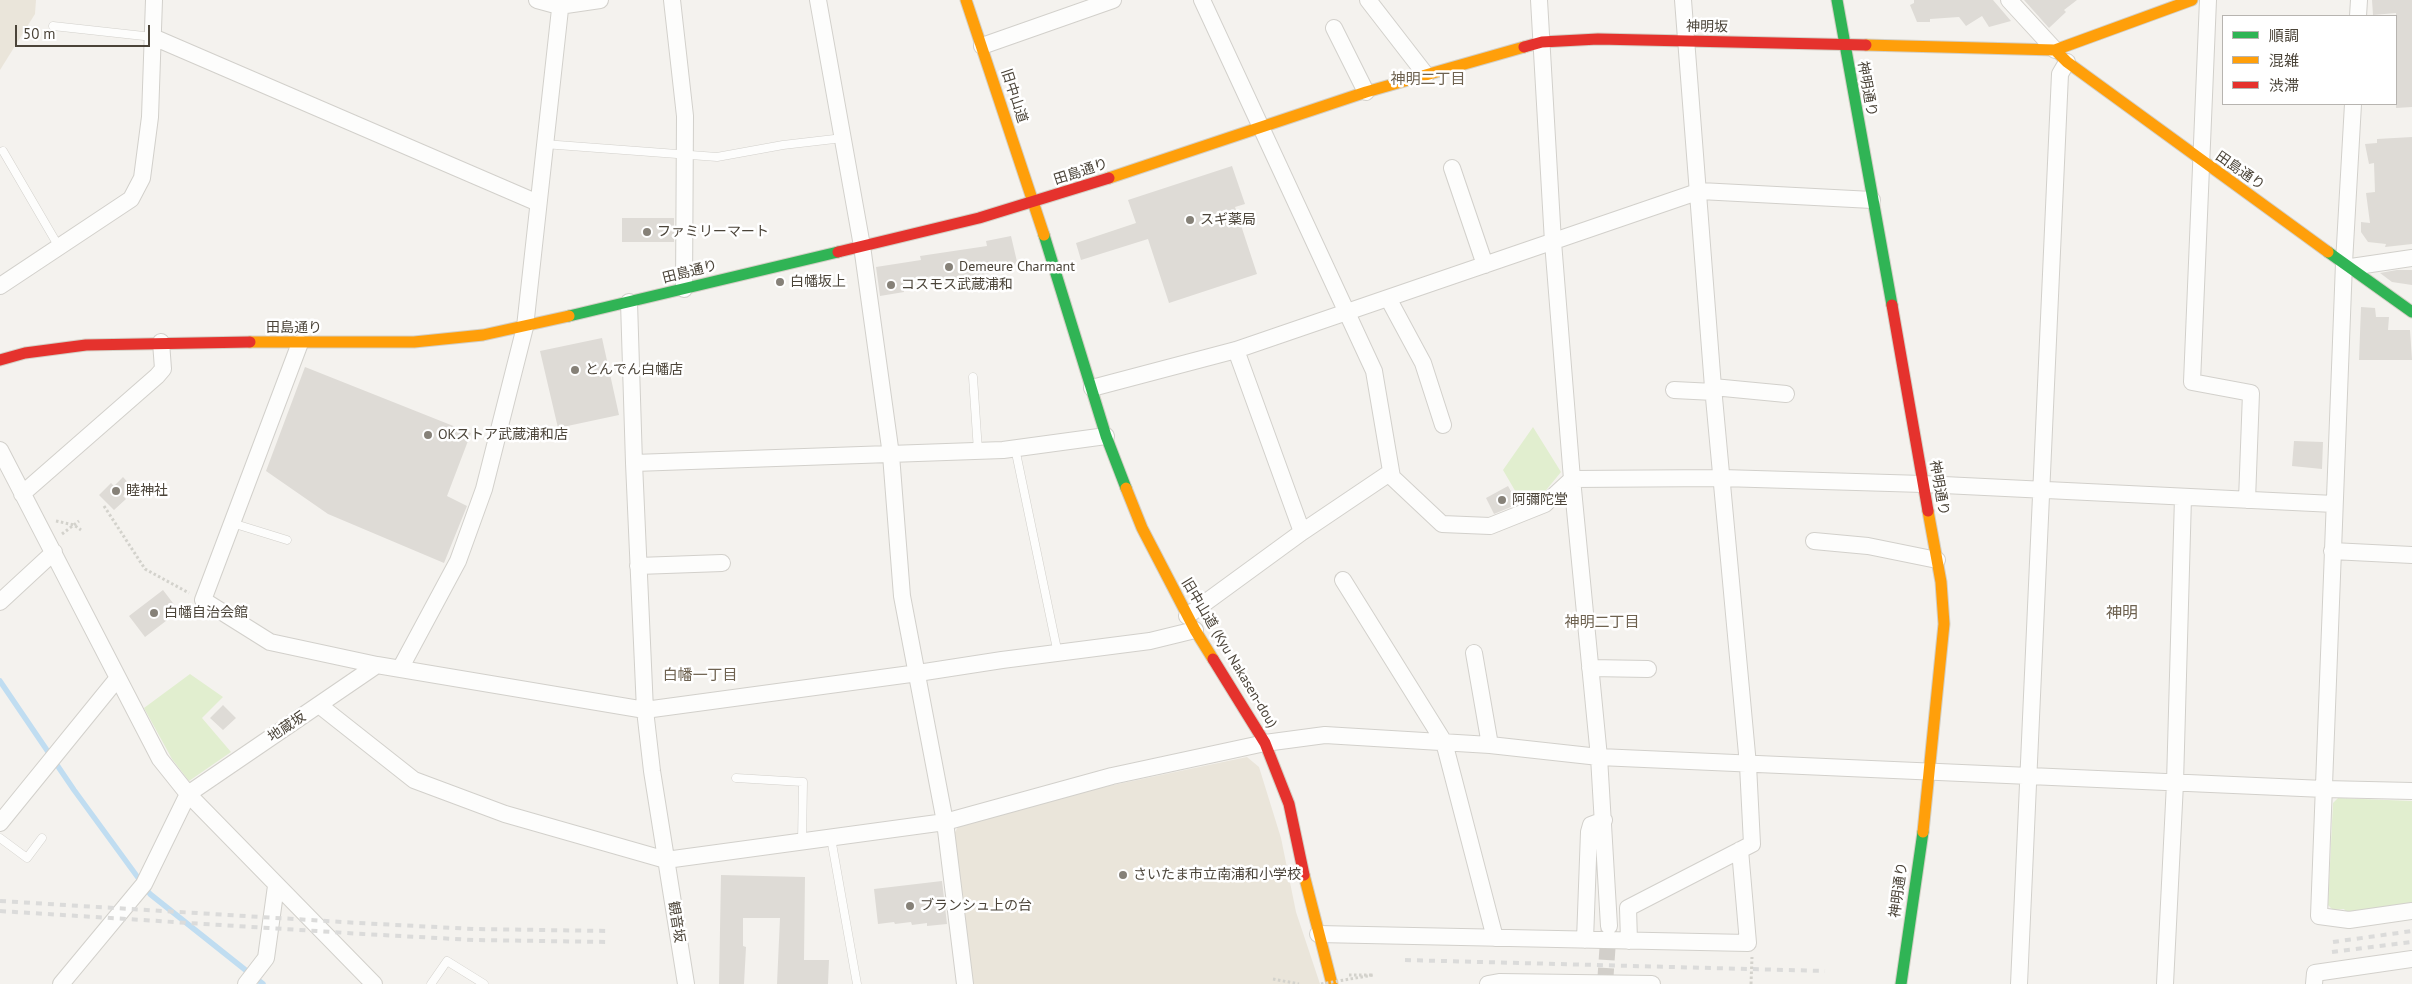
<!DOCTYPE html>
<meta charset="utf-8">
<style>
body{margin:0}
#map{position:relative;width:2412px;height:984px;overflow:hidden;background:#f4f2ee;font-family:"PT Sans","Noto Sans JP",sans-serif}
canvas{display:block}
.legend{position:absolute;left:2222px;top:15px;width:175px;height:90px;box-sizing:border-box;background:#fff;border:1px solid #b7b4b0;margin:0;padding:6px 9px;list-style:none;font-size:15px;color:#4b4439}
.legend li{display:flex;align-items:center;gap:10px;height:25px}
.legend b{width:25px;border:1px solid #b7b4b0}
.scale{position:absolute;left:15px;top:25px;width:135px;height:22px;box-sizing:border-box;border:2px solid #4b4439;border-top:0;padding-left:6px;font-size:15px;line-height:18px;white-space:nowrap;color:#4b4439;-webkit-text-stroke:4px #fff;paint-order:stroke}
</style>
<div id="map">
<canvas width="2412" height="984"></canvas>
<ul class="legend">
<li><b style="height:6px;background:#30b455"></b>順調</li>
<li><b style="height:6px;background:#ff9f0a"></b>混雑</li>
<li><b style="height:6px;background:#e5322d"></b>渋滞</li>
</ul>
<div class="scale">50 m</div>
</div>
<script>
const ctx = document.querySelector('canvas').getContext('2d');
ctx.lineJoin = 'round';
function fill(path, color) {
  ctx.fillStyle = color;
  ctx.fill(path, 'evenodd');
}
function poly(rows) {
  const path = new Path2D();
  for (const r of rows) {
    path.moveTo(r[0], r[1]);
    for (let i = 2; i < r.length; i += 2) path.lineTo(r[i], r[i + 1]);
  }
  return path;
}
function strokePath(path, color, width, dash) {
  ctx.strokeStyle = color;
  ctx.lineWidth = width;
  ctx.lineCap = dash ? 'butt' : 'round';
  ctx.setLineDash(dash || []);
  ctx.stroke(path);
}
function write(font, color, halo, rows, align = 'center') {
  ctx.font = font + ' "PT Sans","Noto Sans JP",sans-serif';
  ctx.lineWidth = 5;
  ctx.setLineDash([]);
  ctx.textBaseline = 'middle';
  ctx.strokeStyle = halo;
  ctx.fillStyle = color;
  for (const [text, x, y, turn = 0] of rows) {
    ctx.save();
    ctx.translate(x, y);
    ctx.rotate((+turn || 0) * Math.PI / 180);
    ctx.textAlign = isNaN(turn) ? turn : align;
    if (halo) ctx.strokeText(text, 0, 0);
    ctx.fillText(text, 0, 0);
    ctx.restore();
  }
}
fill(poly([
 [0,0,36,0,35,14,0,70],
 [1247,757,1259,767,1281,838,1296,912,1320,984,966,984,954,834,959,825,1094,789]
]), '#eae5da');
fill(poly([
 [1533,427,1561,472,1538,500,1524,506,1503,470],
 [190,674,223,697,202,718,231,752,189,781,172,759,144,708],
 [2338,798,2412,801,2412,907,2348,914,2344,909,2333,910,2328,905,2333,803]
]), '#e1eecf');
strokePath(poly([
 [0,681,74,790,150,894,263,984]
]), '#c0ddf1', 5.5);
fill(poly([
 [1914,0,1993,0,2011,21,1989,27,1982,16,1966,26,1959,17,1930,19,1930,22,1917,22,1910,5,1914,3],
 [2024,0,2077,0,2064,10,2066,12,2049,28],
 [2372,0,2412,0,2412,107,2396,108,2396,13,2373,15],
 [2412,137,2412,244,2385,247,2386,244,2368,242,2361,232,2361,222,2370,223,2366,193,2375,192,2374,163,2369,164,2365,144,2377,143,2377,139],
 [1232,166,1245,204,1235,207,1257,274,1169,303,1148,239,1081,260,1076,243,1136,223,1128,200],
 [622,218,674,218,674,242,622,242],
 [1011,236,1018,266,977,276,977,279,936,285,934,276,903,280,904,292,880,296,876,267,921,260,920,256,987,246,986,241],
 [2397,270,2412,270,2412,285,2392,282,2380,273],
 [2361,307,2375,308,2376,317,2389,317,2388,330,2410,330,2412,360,2359,360],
 [602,338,619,415,558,428,540,351],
 [305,367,471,433,447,496,467,506,444,563,328,514,266,471],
 [2294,441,2323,442,2322,469,2292,466],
 [123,477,132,487,123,496,126,499,114,510,99,495,111,483,114,486],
 [1508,486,1518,504,1494,514,1486,498],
 [163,590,179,611,145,637,129,616],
 [223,705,236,718,223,730,210,718],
 [721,875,805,877,804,960,829,960,828,984,777,984,780,918,743,918,743,946,746,947,744,984,719,984],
 [942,881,947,924,927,926,927,923,912,925,911,922,895,924,894,922,878,924,874,889]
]), '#dedbd6');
strokePath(poly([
 [1605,984,1609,926]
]), '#d2cfca', 16, [16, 8]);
const lane = poly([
 [53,26,153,37],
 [544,144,717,157,783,145,843,138],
 [3,151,59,247],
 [973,377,978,451],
 [1015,448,1058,654],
 [232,523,287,540],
 [736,778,803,782,802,842],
 [0,838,27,858,42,838],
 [831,838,857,984],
 [431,984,447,961,484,984]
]);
const street = poly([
 [537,0,559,6,600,0],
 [672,0,685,116,684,289],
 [818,0,862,246,891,455,902,596,945,822,965,984],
 [1202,0,1374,371,1392,477,1442,524,1490,526,1545,504,1572,479,1722,478,1923,484,2334,504],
 [1368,0,1426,75],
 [1539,0,1553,242,1572,479,1599,757,1609,926],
 [2009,0,2055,50],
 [2208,0,2192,382,2251,393,2247,500],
 [2358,16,2359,0],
 [1334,28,1366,92],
 [153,37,538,203],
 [982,46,1113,0],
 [2353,104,2344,263,2319,916,2349,920,2412,911],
 [1452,168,1485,265],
 [2351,267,2412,258],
 [0,286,131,199,142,178,150,117,154,0],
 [1388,298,1423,363,1443,425],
 [629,302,634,463,645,710,652,771,686,984],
 [300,343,203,600,270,642,377,665,645,710,918,673,1002,660,1150,641,1195,630],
 [1236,350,1302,532],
 [1713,387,1786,394],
 [1092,388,1236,350,1700,191,1872,200],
 [1674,390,1714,392],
 [0,450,160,759,188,794,374,984],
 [634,463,1003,450,1106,436],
 [22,494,157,376,163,369,161,342],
 [1814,541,1868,546,1937,560],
 [2332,551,2412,555],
 [638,566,722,563],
 [1343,580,1444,742,1495,938],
 [0,602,54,552],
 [1187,616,1302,532,1391,472],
 [1474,653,1490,745],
 [1590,668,1648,669],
 [400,669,458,561,484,489,525,327,561,0],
 [319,705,414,780,505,814,666,860,945,822,1112,776,1265,743,1325,735,1490,745,1599,757,2324,789,2412,791],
 [0,823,117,679],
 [1318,934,1748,943,1740,850],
 [1585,940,1589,832,1591,825,1604,820],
 [1629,941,1628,908,1752,844,1748,765,1713,387,1683,0],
 [61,984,144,884,188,794,377,665],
 [246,984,266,958,276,886],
 [1488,984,1499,982,1652,984],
 [2019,984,2060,74,2067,62],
 [2165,984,2175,783,2183,497],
 [2314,984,2315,973,2412,959]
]);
const fast = poly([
 [1837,0,1892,305],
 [1044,235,1106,436,1126,488],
 [2328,252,2412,312],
 [569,316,838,252],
 [1901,984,1923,832]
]);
const slow = poly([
 [966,0,1044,235],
 [1866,45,2055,50,2192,0],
 [2055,50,2067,62,2328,252],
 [1109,178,1366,92,1524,47],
 [250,342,414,342,483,335,569,316],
 [1126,488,1142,528,1195,630,1213,659],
 [1923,832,1944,624,1941,582,1928,511],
 [1304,875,1332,984]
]);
const jam = poly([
 [1524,47,1542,42,1598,39,1866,45],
 [838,252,979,218,1109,178],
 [1892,305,1928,511],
 [0,360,25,353,86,345,250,342],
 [1213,659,1265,743,1289,804,1304,875]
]);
strokePath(lane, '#d2d0cb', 9);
strokePath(street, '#d2d0cb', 18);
strokePath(fast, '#d3cfc5', 13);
strokePath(slow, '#d3cfc5', 13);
strokePath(jam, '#d3cfc5', 13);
strokePath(poly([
 [104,506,145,569,189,593],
 [56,521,74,525,81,530],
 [62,534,79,521],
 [1349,975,1373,975],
 [1273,979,1299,984],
 [1751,984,1752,957]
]), '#d3d2cc', 3, [2.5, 2.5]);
strokePath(lane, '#fdfdfc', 8);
strokePath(street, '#fdfdfc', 16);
strokePath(fast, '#30b455', 11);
strokePath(slow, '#ff9f0a', 11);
strokePath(jam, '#e5322d', 11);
strokePath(poly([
 [0,901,359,923,474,929,610,931],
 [0,911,363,934,474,940,611,942],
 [2333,942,2412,931],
 [2332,952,2412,942],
 [1405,960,1825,971]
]), '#dbdbda', 4, [6, 6]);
strokePath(poly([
 [1321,984,1373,975]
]), '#d3d2cc', 3, [2.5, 2.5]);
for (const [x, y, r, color] of [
 [1190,220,5,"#868178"],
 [647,232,5,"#868178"],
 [949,267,5,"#868178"],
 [780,282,5,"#868178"],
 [891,285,5,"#868178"],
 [575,370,5,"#868178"],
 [428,435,5,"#868178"],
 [116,491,5,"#868178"],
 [1502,500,5,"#868178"],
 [154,613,5,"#868178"],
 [1123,875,5,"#868178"],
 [910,906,5,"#868178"]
]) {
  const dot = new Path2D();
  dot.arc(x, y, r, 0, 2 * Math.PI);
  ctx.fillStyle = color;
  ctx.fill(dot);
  strokePath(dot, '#fff', 2);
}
write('14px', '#4b4439', '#fff', [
 ["神明坂",1707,27,1],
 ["神明通り",1867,89,80],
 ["旧中山道",1014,96,72],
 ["田島通り",2240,171,35],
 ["田島通り",1081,172,-18],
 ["田島通り",690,272,-14],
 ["田島通り",294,328],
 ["神明通り",1939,488,80],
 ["旧中山道 (Kyu Nakasen-dou)",1229,653,59],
 ["地蔵坂",287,727,-34],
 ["神明通り",1899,890,-82],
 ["観音坂",676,922,81]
]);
write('14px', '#4b4439', '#fff', [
 ["スギ薬局",1200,220],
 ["ファミリーマート",657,232],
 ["Demeure Charmant",959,267],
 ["白幡坂上",790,282],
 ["コスモス武蔵浦和",901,285],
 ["とんでん白幡店",585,370],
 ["OKストア武蔵浦和店",438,435],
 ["睦神社",126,491],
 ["阿彌陀堂",1512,500],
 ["白幡自治会館",164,613],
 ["さいたま市立南浦和小学校",1133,875],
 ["ブランシュ上の台",920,906]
], 'left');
write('15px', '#6e6250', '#fff', [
 ["神明二丁目",1428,80],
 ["神明二丁目",1602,623],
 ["白幡一丁目",700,676]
]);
write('16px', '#6e6250', '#fff', [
 ["神明",2122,613]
]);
</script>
